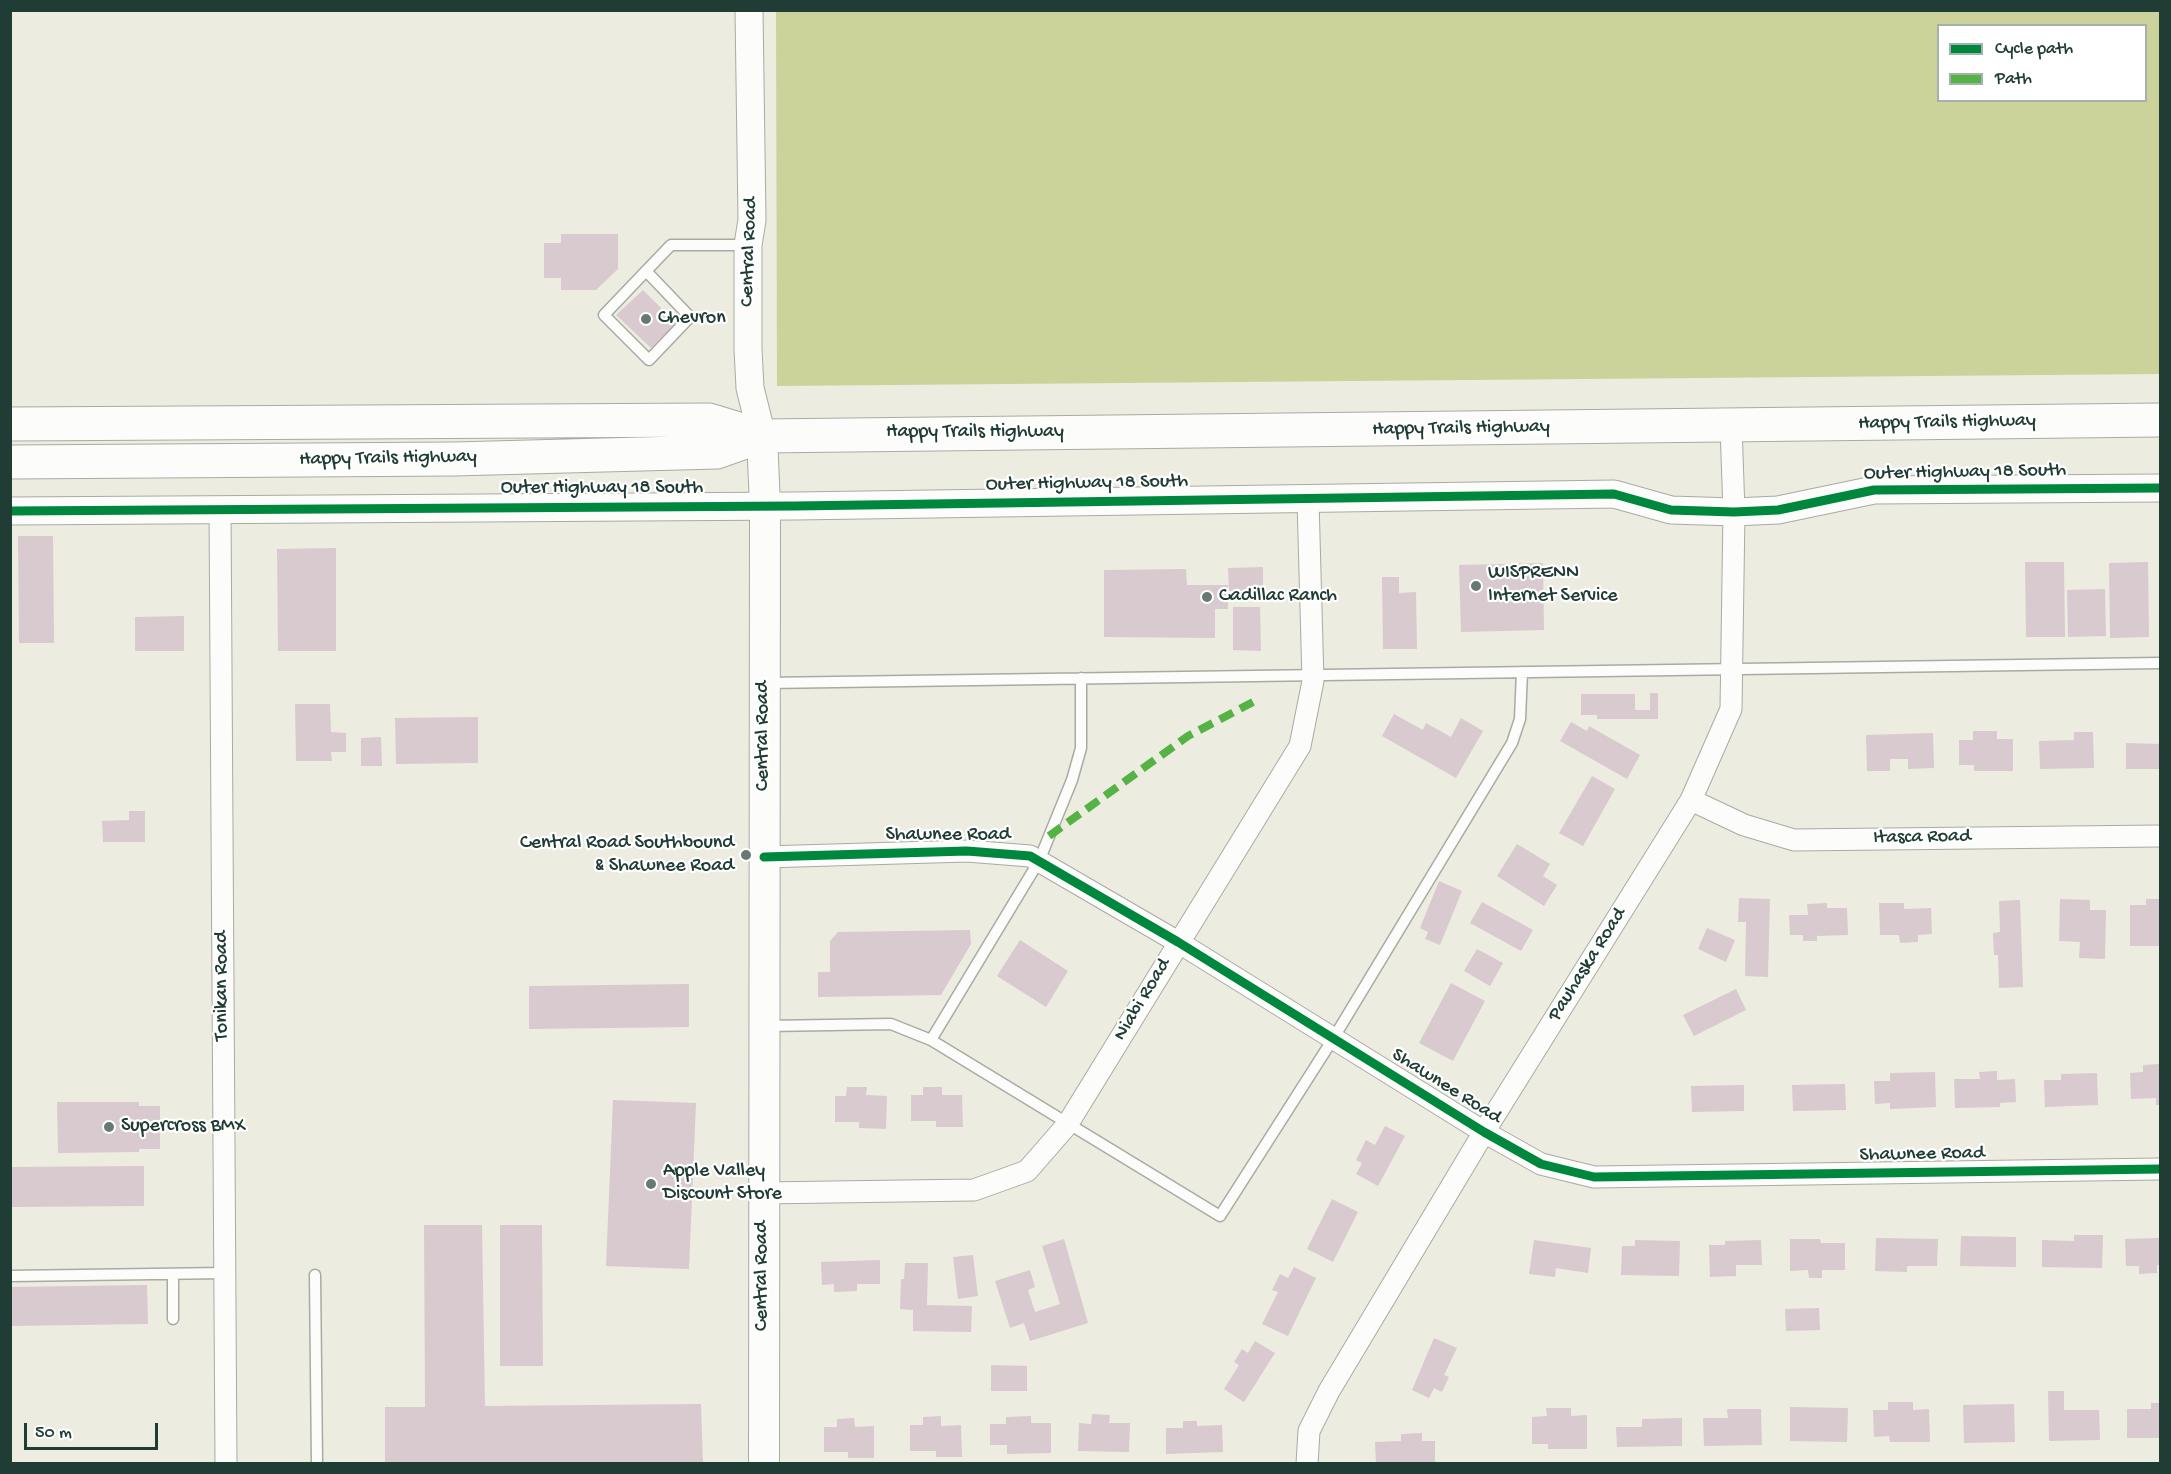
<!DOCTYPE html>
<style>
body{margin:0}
#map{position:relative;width:2171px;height:1474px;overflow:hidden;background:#edece1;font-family:"Gochi Hand",sans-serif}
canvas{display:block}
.frame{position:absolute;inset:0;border:12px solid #1f3d34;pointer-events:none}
.legend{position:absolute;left:1937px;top:24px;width:210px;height:78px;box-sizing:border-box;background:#fff;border:2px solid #a5b1ae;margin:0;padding:8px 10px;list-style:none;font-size:18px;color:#1f3d34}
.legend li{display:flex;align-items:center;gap:12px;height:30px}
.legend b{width:30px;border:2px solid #a5b1ae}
.scale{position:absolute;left:24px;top:1423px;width:134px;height:27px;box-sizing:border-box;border:3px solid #1f3d34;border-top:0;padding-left:8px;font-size:18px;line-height:21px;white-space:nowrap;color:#1f3d34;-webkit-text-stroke:4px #fff;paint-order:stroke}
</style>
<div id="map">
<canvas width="2171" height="1474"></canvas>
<div class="frame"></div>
<ul class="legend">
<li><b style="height:8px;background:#00873e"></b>Cycle path</li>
<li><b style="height:8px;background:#55b346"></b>Path</li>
</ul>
<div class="scale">50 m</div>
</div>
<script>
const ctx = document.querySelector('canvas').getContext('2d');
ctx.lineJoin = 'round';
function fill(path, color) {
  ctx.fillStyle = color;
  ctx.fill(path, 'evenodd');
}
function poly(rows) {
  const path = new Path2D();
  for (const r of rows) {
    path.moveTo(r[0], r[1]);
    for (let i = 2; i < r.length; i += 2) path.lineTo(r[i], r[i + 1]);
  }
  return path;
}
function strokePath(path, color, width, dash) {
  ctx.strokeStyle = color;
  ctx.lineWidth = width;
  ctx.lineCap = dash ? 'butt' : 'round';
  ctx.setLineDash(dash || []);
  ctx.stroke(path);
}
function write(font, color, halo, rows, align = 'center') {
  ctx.font = font + ' "Gochi Hand",sans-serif';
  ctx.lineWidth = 4.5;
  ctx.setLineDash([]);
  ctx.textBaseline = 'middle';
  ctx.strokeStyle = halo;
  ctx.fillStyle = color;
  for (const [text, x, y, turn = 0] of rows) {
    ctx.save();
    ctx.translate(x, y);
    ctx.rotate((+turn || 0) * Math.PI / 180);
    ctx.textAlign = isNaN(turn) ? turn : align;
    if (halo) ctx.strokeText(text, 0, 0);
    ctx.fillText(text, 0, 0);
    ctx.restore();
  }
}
fill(poly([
 [776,11,2160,11,2160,374,777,386],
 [1938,26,2146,26,2146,100,1938,100]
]), '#cbd39b');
fill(poly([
 [561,234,618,234,618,269,596,290,561,290,561,278,544,278,544,243,561,243],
 [643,290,676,323,651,348,616,315],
 [18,536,53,536,54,643,19,643],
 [336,548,336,651,278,651,277,549],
 [2025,562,2064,562,2065,637,2026,637],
 [2148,562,2149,637,2110,638,2109,563],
 [1543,563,1544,630,1461,632,1459,565],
 [1263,567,1263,591,1229,591,1228,568],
 [1186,569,1187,585,1228,585,1228,609,1215,609,1215,638,1104,637,1104,570],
 [1382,577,1399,577,1399,593,1416,592,1417,649,1383,649],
 [2105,589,2106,636,2068,637,2067,590],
 [1233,607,1260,607,1261,651,1233,650],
 [184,616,184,651,135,651,135,617],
 [1650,693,1658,693,1658,719,1597,719,1597,715,1581,715,1581,694,1635,694,1635,710,1650,710],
 [295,704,330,704,331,732,346,733,346,752,331,752,332,761,296,761],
 [1394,714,1423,730,1426,723,1451,737,1461,718,1483,731,1456,778,1382,736],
 [478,717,478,763,396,764,395,718],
 [1571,722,1587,731,1589,726,1640,755,1627,779,1560,741],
 [1973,731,1997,731,1997,739,2013,739,2013,771,1974,771,1974,765,1959,765,1959,740,1973,740],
 [2074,732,2093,732,2094,768,2040,769,2039,741,2074,740],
 [1933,733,1934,768,1908,769,1908,759,1890,759,1890,771,1867,771,1866,735],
 [381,737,382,766,361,766,361,738],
 [2126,743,2160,744,2160,769,2126,769],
 [1592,776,1615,789,1583,846,1559,833],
 [129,811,145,811,145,842,103,842,102,821,129,820],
 [1517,844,1550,864,1543,876,1557,885,1544,906,1497,876],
 [1439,881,1462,891,1440,945,1425,939,1428,932,1420,928],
 [1739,898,1770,899,1768,977,1745,976,1746,922,1738,922],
 [2060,899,2090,900,2090,910,2106,910,2105,959,2079,958,2080,942,2059,941],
 [2146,899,2160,899,2160,946,2130,946,2130,905,2146,905],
 [2020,900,2023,987,1999,988,1998,955,1994,955,1993,933,2000,932,1999,901],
 [1482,902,1533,930,1521,951,1470,923],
 [1827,903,1827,908,1847,908,1848,935,1817,936,1817,941,1803,941,1803,935,1790,935,1789,915,1808,915,1807,904],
 [1879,903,1904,903,1904,909,1931,908,1932,934,1918,935,1918,942,1900,943,1899,935,1880,935],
 [1707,928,1735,940,1726,962,1698,949],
 [970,930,971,944,941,995,818,997,818,972,830,972,830,941,838,932],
 [1020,940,1068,971,1046,1007,997,976],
 [1477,949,1503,963,1490,986,1464,971],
 [1451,983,1485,1001,1453,1061,1419,1043],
 [689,984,689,1027,529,1029,529,986],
 [1736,989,1746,1010,1694,1036,1683,1015],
 [2160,1064,2160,1105,2156,1105,2156,1098,2131,1099,2130,1073,2143,1072,2143,1065],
 [1997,1071,1997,1080,2015,1079,2016,1102,2000,1103,2000,1107,1955,1108,1954,1079,1980,1079,1979,1072],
 [1935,1072,1936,1107,1890,1109,1890,1103,1875,1104,1874,1081,1890,1081,1890,1073],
 [2097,1073,2098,1105,2045,1107,2044,1080,2061,1080,2061,1074],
 [1845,1084,1846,1110,1793,1111,1792,1085],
 [1744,1085,1744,1111,1692,1112,1691,1086],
 [847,1087,867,1087,866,1095,887,1096,886,1129,859,1128,859,1122,835,1122,835,1096,846,1096],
 [923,1087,942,1087,942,1095,962,1095,963,1127,936,1127,936,1121,911,1121,911,1095,923,1095],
 [613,1100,696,1103,689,1269,606,1266],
 [57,1102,139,1102,139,1106,160,1106,160,1149,139,1149,139,1152,58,1153],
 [1385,1126,1405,1136,1378,1186,1356,1174,1362,1163,1356,1160,1366,1140,1375,1145],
 [144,1166,144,1206,10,1207,10,1167],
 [1332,1199,1358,1212,1333,1262,1307,1249],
 [424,1225,482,1225,485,1406,701,1404,703,1464,385,1464,385,1407,425,1407],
 [500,1225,542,1225,543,1366,500,1366],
 [2074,1235,2103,1235,2102,1268,2042,1267,2042,1240,2074,1241],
 [1961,1236,2016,1237,2016,1267,1960,1266],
 [1876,1238,1938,1239,1937,1266,1907,1266,1907,1272,1875,1271],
 [2160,1238,2160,1265,2157,1265,2157,1273,2139,1274,2139,1266,2126,1266,2125,1239],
 [1064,1239,1088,1323,1030,1341,1024,1323,1010,1328,995,1281,1030,1270,1035,1287,1028,1290,1035,1312,1060,1304,1042,1246],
 [1790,1239,1820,1239,1821,1243,1845,1243,1845,1270,1822,1270,1822,1278,1809,1278,1808,1270,1790,1271],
 [1534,1240,1591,1248,1588,1273,1556,1268,1555,1277,1529,1274],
 [1635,1240,1680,1241,1679,1276,1621,1275,1622,1246,1635,1246],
 [1761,1240,1762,1265,1736,1265,1736,1276,1710,1277,1709,1245,1725,1245,1725,1241],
 [973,1255,978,1296,958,1299,953,1257],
 [880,1260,880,1284,857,1284,857,1291,834,1292,834,1284,822,1285,821,1262],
 [905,1263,928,1263,927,1305,972,1306,971,1332,913,1331,913,1310,900,1309,901,1279,904,1279],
 [1294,1267,1316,1278,1288,1336,1262,1324,1278,1292,1272,1290,1280,1274,1288,1278],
 [147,1285,148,1324,10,1326,10,1287],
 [1819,1308,1820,1330,1786,1331,1785,1309],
 [1434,1338,1457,1348,1444,1375,1449,1377,1442,1392,1434,1388,1429,1398,1412,1390],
 [1255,1341,1275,1353,1244,1402,1224,1389,1239,1365,1234,1362,1242,1349,1248,1353],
 [991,1365,1027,1366,1027,1391,991,1391],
 [2048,1391,2064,1391,2064,1410,2099,1410,2100,1440,2049,1441],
 [1888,1402,1913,1402,1913,1410,1929,1409,1930,1442,1890,1442,1889,1436,1874,1437,1873,1410,1888,1410],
 [2151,1403,2160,1403,2160,1438,2127,1438,2127,1409,2151,1409],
 [2014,1404,2015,1442,1964,1443,1963,1405],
 [1790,1407,1848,1408,1847,1442,1790,1441],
 [1546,1408,1571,1408,1571,1416,1587,1415,1587,1449,1548,1449,1548,1444,1532,1444,1532,1417,1547,1416],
 [1727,1409,1761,1409,1762,1445,1704,1446,1703,1418,1728,1418],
 [1092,1414,1110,1415,1109,1423,1130,1423,1129,1452,1078,1451,1079,1423,1091,1424],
 [941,1416,941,1426,961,1425,962,1457,936,1457,936,1451,910,1451,910,1425,923,1425,923,1417],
 [1031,1416,1031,1423,1051,1423,1051,1453,1007,1454,1007,1445,990,1445,990,1424,1006,1424,1006,1417],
 [854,1418,855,1427,874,1426,874,1458,848,1458,848,1452,824,1452,824,1427,837,1427,837,1419],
 [1682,1418,1682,1446,1617,1447,1616,1427,1642,1427,1642,1419],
 [1183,1421,1197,1421,1197,1426,1222,1425,1223,1452,1166,1454,1166,1428,1183,1428],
 [1422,1433,1422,1441,1435,1441,1435,1464,1376,1464,1375,1442,1401,1441,1401,1434]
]), '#d8cace');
const service = poly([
 [646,271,690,317,649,360,604,315,646,271,671,245,747,245],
 [766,683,2160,663],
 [768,1026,891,1024,931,1040,1220,1216,1333,1039,1512,743,1520,719,1522,672],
 [931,1040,1039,861,1072,780,1081,748,1081,678],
 [173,1274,173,1319],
 [315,1275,317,1464],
 [10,1276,225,1273]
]);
const minor = poly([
 [220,509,226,1464],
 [1691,800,1744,825,1794,840,2160,836],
 [764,857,967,851,1030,856,1178,942,1484,1132,1541,1164,1594,1177,2160,1169],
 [762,1193,974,1190,1027,1171,1067,1125,1300,746,1313,681,1308,500],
 [1307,1464,1309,1431,1329,1391,1484,1132,1691,800,1731,709,1734,512,1731,426]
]);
const tertiary = poly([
 [749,10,752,220,748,245,748,349,750,388,762,436],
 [10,511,795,506,1614,494,1671,510,1734,512,1778,510,1874,490,2160,488]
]);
const secondary = poly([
 [762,436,765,506,764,1464]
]);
const primary = poly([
 [10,424,709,420,762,436,2160,420],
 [10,462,454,459,717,452,762,436]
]);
strokePath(service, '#a8aba3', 13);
strokePath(minor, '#a8aba3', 23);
strokePath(tertiary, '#a8aba3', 29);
strokePath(secondary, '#a8aba3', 32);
strokePath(primary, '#a8aba3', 35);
strokePath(service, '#fcfcfa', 10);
strokePath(minor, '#fcfcfa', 21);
strokePath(tertiary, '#fcfcfa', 27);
strokePath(secondary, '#fcfcfa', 30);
strokePath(primary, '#fcfcfa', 33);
strokePath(poly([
 [1049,836,1188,736,1253,702]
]), '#55b346', 8, [15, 8]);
strokePath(poly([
 [10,511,795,506,1614,494,1671,510,1734,512,1778,510,1874,490,2160,488],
 [764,857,967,851,1030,856,1178,942,1484,1132,1541,1164,1594,1177,2160,1169]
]), '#00873e', 9);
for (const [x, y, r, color] of [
 [646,319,6,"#677a71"],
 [1476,586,6,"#677a71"],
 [1207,597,6,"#677a71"],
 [746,855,6,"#677a71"],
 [109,1127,6,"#677a71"],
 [651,1184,6,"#677a71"]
]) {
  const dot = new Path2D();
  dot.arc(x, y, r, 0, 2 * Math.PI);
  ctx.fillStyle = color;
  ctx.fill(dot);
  strokePath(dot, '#fff', 2);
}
write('20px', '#1f3d34', '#fff', [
 ["Central Road",750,252,-88],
 ["Happy Trails Highway",1947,423,-1],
 ["Happy Trails Highway",1461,429,-1],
 ["Happy Trails Highway",975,433],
 ["Happy Trails Highway",388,459,-1],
 ["Outer Highway 18 South",1965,473,-1],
 ["Outer Highway 18 South",1087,484,-1],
 ["Outer Highway 18 South",602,489],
 ["Central Road",764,736,-90],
 ["Shawnee Road",948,836],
 ["Itasca Road",1922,838,-1],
 ["Pauhaska Road",1588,965,-58],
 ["Tonikan Road",223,986,-90],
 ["Niabi Road",1143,1000,-59],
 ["Shawnee Road",1446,1087,32],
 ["Shawnee Road",1922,1155,-1],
 ["Central Road",763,1276,-90]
]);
write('20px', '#1f3d34', '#fff', [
 ["Chevron",658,319],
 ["WISPRENN",1488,574],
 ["Internet Service",1488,597],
 ["Cadillac Ranch",1219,597],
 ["Central Road Southbound",734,844,"right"],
 ["& Shawnee Road",734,867,"right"],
 ["Supercross BMX",121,1127],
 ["Apple Valley",663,1172],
 ["Discount Store",663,1195]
], 'left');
</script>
